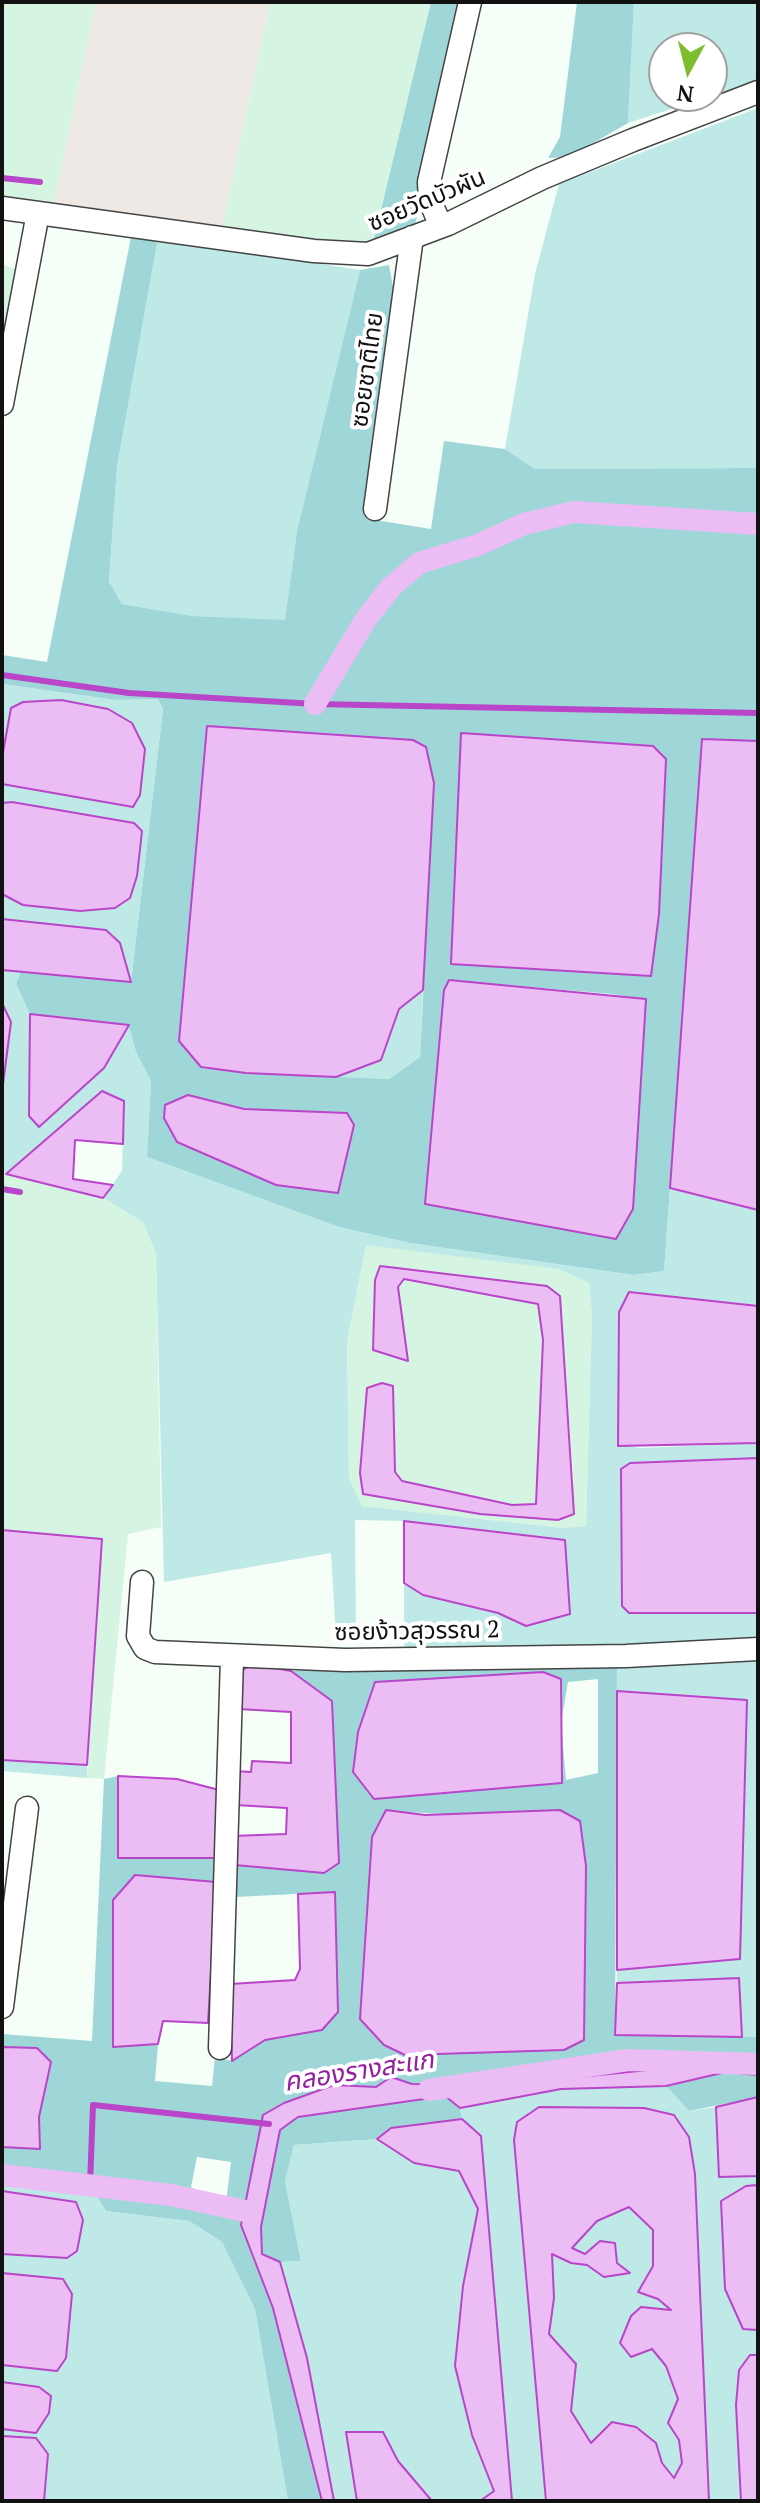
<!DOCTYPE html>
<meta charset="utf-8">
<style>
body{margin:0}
#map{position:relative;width:760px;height:2503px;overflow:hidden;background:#f5fff8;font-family:"PT Serif",serif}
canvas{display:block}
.frame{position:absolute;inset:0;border:4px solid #111;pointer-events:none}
.north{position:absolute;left:648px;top:32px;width:80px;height:80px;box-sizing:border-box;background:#fff;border:2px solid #a0a0a0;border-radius:50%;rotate:187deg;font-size:22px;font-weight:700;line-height:32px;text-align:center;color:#111}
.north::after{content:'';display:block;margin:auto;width:28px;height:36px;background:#7ebd2d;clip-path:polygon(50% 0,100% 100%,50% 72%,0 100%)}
</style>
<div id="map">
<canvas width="760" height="2503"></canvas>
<div class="frame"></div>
<div class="north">N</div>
</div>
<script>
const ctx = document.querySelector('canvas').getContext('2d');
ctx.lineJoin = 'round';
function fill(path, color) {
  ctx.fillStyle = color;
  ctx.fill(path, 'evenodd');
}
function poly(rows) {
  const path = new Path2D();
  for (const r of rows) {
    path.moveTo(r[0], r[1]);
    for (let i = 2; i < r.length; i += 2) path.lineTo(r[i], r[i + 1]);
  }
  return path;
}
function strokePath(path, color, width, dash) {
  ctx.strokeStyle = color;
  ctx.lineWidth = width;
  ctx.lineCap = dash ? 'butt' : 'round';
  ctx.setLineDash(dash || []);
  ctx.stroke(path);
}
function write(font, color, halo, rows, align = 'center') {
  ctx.font = font + ' "PT Serif","Noto Sans Thai",serif';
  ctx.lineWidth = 8;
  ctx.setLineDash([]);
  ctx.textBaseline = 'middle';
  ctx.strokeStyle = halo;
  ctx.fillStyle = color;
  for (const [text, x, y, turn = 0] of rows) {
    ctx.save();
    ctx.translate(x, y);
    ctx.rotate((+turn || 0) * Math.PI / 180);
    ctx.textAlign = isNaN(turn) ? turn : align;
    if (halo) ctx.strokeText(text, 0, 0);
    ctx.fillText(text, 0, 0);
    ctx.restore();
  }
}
fill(poly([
 [96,2,270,2,222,227,54,203]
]), '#efe9e6');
fill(poly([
 [2,2,96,2,54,203,2,197],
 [270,2,431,2,373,243,281,237,222,227],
 [2,264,18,270,2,353],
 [2,1174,103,1198,143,1222,156,1252,161,1527,128,1534,104,1779,87,1778,102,1539,2,1530],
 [366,1244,559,1269,589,1283,592,1315,586,1526,563,1528,361,1506,349,1479,347,1342],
 [380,1266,560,1296,574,1485,558,1520,480,1514,392,1498,393,1387,395,1473,402,1482,512,1505,536,1504,543,1340,538,1304,404,1279,398,1286,408,1360,374,1350]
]), '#d5f4e2');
fill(poly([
 [634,2,758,2,758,81,628,123],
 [664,48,712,48,712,96,664,96],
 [758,108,758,468,535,469,505,449,535,274,559,184],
 [158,238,360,270,297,531,285,621,193,616,122,604,109,583,117,467],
 [2,684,116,700,158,699,163,709,131,982,120,943,106,930,2,919,2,894,23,905,115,908,130,897,137,876,53,811,2,803,2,784,133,807,132,723,108,709,61,700,11,708,2,758],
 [2,970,21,971,16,984,30,1014,29,1115,104,1068,129,1025,136,1052,151,1081,147,1157,339,1227,410,1243,634,1275,664,1271,670,1188,758,1210,758,1306,630,1292,618,1445,640,1448,758,1443,758,1458,630,1463,621,1470,630,1613,758,1613,758,1639,572,1649,404,1648,404,1583,423,1595,498,1613,526,1626,570,1614,404,1521,355,1520,356,1637,336,1637,331,1553,164,1582,156,1253,143,1222,103,1198,122,1171,124,1101,102,1092,6,1174,2,1174,2,1092,11,1022,2,1003],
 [366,1245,559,1269,589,1283,592,1315,586,1526,563,1528,362,1506,349,1479,347,1342],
 [423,990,420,1057,389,1079,336,1077,380,1060,399,1009],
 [758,1656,758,2037,742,2037,739,1978,617,1983,617,1970,740,1959,747,1700,617,1691,617,1664],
 [2,1760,87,1765,87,1778,2,1771],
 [666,2086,689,2111,716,2107,719,2177,758,2176,758,2185,746,2186,742,2329,758,2330,758,2355,750,2355,739,2370,736,2405,741,2501,709,2501,695,2174,514,2140,546,2501,512,2501,481,2136,462,2119,460,2108,562,2089],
 [377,2139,414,2163,459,2171,478,2209,463,2286,455,2366,472,2435,494,2491,480,2501,430,2500,398,2461,383,2432,346,2433,357,2501,334,2501,307,2358,280,2262,301,2261,285,2181,294,2145],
 [2,2182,94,2192,106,2211,189,2221,222,2242,255,2309,288,2501,44,2501,48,2454,36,2438,2,2436,2,2429,36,2432,39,2387,2,2382,2,2365,57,2371,63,2279,2,2273,2,2254,67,2258,76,2202,2,2191],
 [629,2207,653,2229,658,2299,673,2311,652,2349,666,2366,678,2399,669,2423,679,2440,682,2463,674,2478,662,2463,656,2443,591,2443,571,2412,576,2364,549,2334,554,2298,552,2253,571,2263,587,2265,604,2277,629,2272,616,2263,571,2248,597,2221]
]), '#bfe9e7');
fill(poly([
 [431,2,460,2,419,209,414,229,373,243],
 [577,2,634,2,628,123,569,157,548,158,560,137],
 [132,232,158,238,117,467,109,582,122,604,193,616,285,620,297,531,360,270,389,265,394,292,363,506,369,519,431,529,444,441,505,449,535,469,758,468,758,741,702,740,664,1271,634,1275,410,1243,339,1227,147,1157,151,1081,136,1052,129,1026,30,1014,16,984,21,971,131,982,163,709,158,699,116,700,2,684,2,655,47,662],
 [207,727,413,740,426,747,434,783,420,1057,389,1079,247,1073,201,1068],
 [653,746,666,759,659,914,651,976],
 [449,980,612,994,646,1000],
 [188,1095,244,1109,346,1113,354,1125,339,1192],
 [617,1664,615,2035,758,2037,758,2059,490,2086,412,2084,391,2077,376,2087,334,2085,284,2103,241,2225,273,2308,322,2501,288,2501,255,2309,222,2242,189,2221,106,2211,94,2192,2,2182,2,2147,40,2149,39,2117,51,2062,37,2048,2,2047,2,2034,92,2041,104,1779,118,1776,118,1858,220,1858,216,1882,135,1876,113,2046,158,2044,155,2081,212,2086,215,2057,232,2061,265,2040,322,2030,335,1892,235,1897,235,1865,324,1873,332,1701,291,1671,408,1665],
 [598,1679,598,1773,566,1780,561,1723,568,1682],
 [561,1680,560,1700,353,1772],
 [386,1811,580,1821,586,1866,584,2040,563,2050,369,1891,372,1837],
 [197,2157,231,2162,225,2210,191,2187],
 [726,2072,758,2075,758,2097,689,2111,666,2086],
 [445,2096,460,2108,462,2119,391,2128,377,2139,294,2145,285,2181,301,2261,280,2262,262,2255,261,2227,280,2130,298,2117]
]), '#9fd7d9');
const water = poly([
 [61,700,108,709,132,723,145,749,140,795,133,807,2,784,2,758,11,708,23,702,61,700],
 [207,726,413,740,426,747,434,783,423,990,399,1009,381,1060,336,1077,246,1073,201,1067,179,1041,207,726],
 [461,733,653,746,666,759,659,914,651,976,451,964,461,733],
 [702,739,758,741,758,1210,670,1188,702,739],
 [12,802,134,823,142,831,137,876,130,898,115,908,80,911,23,905,2,894,2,803,12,802],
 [2,919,106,930,120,943,131,982,2,970,2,919],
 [449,980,646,999,633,1209,616,1239,425,1204,444,990,449,980],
 [2,1003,11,1022,2,1092,2,1003],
 [30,1014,129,1025,104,1068,39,1127,29,1116,30,1014],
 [102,1091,124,1101,123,1144,75,1140,73,1179,113,1185,103,1198,6,1174,102,1091],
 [188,1095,244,1109,347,1113,354,1125,338,1193,276,1185,177,1142,164,1118,165,1105,188,1095],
 [380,1266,547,1286,560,1296,574,1514,558,1520,480,1514,363,1494,360,1473,367,1388,382,1383,393,1386,395,1472,402,1481,512,1505,536,1504,543,1340,538,1304,404,1279,398,1287,408,1361,373,1350,375,1280,380,1266],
 [629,1292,758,1306,758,1443,618,1446,619,1312,629,1292],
 [758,1458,758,1613,629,1613,622,1606,621,1469,630,1463,758,1458],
 [404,1521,565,1540,570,1614,526,1626,498,1613,423,1595,404,1583,404,1521],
 [2,1530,102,1539,87,1765,2,1760,2,1530],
 [253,1664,291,1671,332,1701,339,1863,324,1873,235,1865,232,1836,286,1834,287,1808,235,1805,235,1771,251,1772,252,1761,291,1763,291,1712,238,1709,241,1671,253,1664],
 [543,1672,561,1679,562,1783,374,1799,353,1772,358,1732,375,1682,543,1672],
 [617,1691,747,1700,740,1959,617,1970,617,1691],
 [118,1776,177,1779,219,1790,220,1858,118,1858,118,1776],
 [386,1810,425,1815,560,1810,580,1821,586,1866,584,2040,564,2050,405,2055,384,2045,360,2019,372,1837,386,1810],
 [135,1875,216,1882,208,2023,163,2021,158,2044,113,2047,113,1900,135,1875],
 [335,1892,338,2012,322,2030,265,2040,232,2061,230,1984,295,1980,300,1969,298,1894,335,1892],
 [739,1978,742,2037,615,2035,617,1983,739,1978],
 [2,2047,37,2048,51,2062,39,2117,40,2149,2,2147,2,2047],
 [758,2059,758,2075,726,2072,666,2086,561,2089,460,2108,445,2096,298,2117,280,2130,261,2227,262,2254,280,2262,307,2358,334,2501,322,2501,273,2308,241,2225,263,2115,284,2103,334,2085,376,2087,391,2077,412,2084,490,2086,758,2059],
 [758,2097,758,2176,719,2177,716,2107,758,2097],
 [539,2107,644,2108,674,2115,689,2137,695,2174,709,2501,546,2501,514,2140,517,2122,539,2107],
 [629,2207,653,2230,653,2266,638,2292,658,2299,671,2310,641,2307,631,2316,620,2343,631,2357,652,2349,666,2366,678,2399,668,2423,679,2440,682,2463,674,2478,662,2463,656,2443,636,2427,612,2422,591,2443,571,2411,576,2364,549,2334,554,2298,552,2254,571,2263,587,2265,604,2277,630,2273,617,2263,615,2243,600,2241,585,2254,572,2248,597,2221,629,2207],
 [462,2119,481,2136,512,2501,480,2501,494,2491,472,2435,455,2366,463,2286,478,2209,459,2171,414,2163,377,2139,391,2128,462,2119],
 [758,2185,758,2330,743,2329,725,2289,721,2201,746,2186,758,2185],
 [2,2191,76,2202,83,2220,77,2251,67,2258,2,2254,2,2191],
 [2,2273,63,2279,72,2294,66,2358,57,2371,2,2365,2,2273],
 [750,2355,758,2355,758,2501,741,2501,736,2405,739,2370,750,2355],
 [2,2382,39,2387,51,2396,49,2413,36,2433,2,2429,2,2382],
 [346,2432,383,2432,398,2461,432,2501,357,2501,346,2432],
 [2,2436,36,2438,48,2454,44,2501,2,2501,2,2436]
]);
fill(water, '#ecbcf4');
strokePath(water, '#b945c9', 2);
strokePath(poly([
 [2,178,40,182],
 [2,675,129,693,315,704,758,713],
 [2,1189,20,1192],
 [90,2185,93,2105,269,2124]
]), '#b945c9', 6);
strokePath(poly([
 [315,704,366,619,391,587,419,563,478,545,524,524,574,512,758,524],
 [429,2090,628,2060,758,2064],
 [2,2175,171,2195,250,2212]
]), '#ecbcf4', 22);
const minor = poly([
 [2,208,314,251,368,254,448,224,542,178,633,140,758,92],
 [441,226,430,201,429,182,470,2],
 [2,404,38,213],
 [375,509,412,237],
 [142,1582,138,1636,145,1648,155,1652,345,1660,626,1656,758,1649],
 [2,2007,27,1808],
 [220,2048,232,1658]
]);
strokePath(minor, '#444', 25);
strokePath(minor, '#fff', 22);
write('24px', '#111', '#fff', [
 ["ซอยวัดบัวผัน",427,201,-23],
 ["ซอยชาติไทย",368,370,-82],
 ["ซอยง้าวสุวรรณ 2",417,1632,-1]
]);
write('italic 26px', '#951d9f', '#fff', [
 ["คลองรางสะแก",359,2072,-9]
]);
</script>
